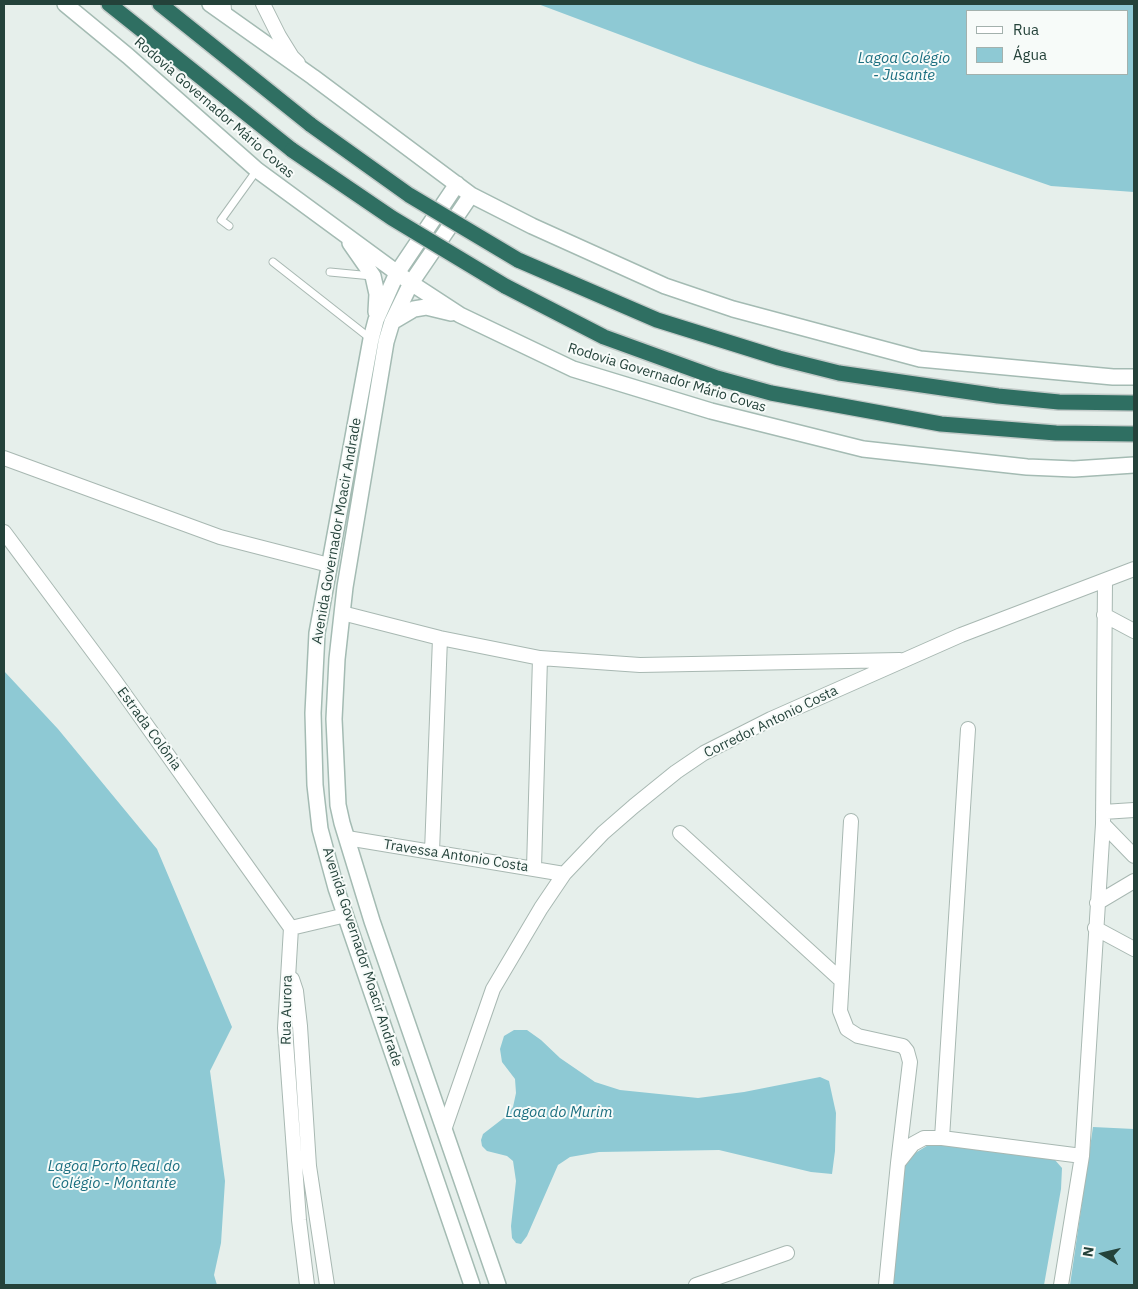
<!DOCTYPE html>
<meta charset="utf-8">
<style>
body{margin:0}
#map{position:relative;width:1138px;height:1289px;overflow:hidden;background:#e6efeb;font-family:"IBM Plex Sans",sans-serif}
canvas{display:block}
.frame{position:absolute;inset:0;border:5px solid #24423a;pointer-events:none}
.legend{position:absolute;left:966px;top:10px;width:162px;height:65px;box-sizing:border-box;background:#f7fbf9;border:1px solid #a3b1ad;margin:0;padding:6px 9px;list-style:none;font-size:15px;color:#24423a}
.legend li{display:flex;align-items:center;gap:10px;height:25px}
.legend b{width:25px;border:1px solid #a3b1ad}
.north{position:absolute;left:1078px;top:1229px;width:50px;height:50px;-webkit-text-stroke:4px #f7fbf9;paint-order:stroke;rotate:279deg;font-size:14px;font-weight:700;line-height:20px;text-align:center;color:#24423a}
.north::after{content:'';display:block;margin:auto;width:18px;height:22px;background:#24423a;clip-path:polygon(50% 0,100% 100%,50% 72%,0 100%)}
</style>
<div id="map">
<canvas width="1138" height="1289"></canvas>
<div class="frame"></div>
<ul class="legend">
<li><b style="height:6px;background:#fff"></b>Rua</li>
<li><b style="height:14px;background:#8ec9d4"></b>Água</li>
</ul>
<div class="north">N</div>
</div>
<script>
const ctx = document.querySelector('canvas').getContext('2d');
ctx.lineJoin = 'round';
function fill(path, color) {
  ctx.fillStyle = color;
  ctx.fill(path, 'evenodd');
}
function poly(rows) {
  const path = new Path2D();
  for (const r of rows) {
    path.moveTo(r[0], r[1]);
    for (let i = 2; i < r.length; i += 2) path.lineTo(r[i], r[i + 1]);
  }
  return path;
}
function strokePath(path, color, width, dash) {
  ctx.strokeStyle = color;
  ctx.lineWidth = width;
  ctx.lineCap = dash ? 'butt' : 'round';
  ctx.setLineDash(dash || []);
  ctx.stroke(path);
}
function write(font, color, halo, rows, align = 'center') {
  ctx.font = font + ' "IBM Plex Sans",sans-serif';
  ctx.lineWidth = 4;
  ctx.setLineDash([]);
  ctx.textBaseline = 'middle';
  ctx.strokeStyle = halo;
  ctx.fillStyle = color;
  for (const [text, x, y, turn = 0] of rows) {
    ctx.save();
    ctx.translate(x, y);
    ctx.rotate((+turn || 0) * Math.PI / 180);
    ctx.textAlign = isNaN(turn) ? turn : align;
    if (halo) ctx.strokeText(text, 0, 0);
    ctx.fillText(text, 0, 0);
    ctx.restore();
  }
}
fill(poly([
 [538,4,1134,4,1134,192,1051,186,698,64],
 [967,11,1127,11,1127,74,967,74],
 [4,671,58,729,157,849,232,1027,210,1071,225,1181,221,1243,214,1275,217,1285,4,1285],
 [514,1030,527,1030,541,1040,560,1058,595,1082,620,1090,698,1098,744,1092,820,1077,829,1081,836,1113,835,1151,832,1174,811,1172,719,1150,599,1152,570,1157,558,1165,527,1236,521,1244,516,1243,512,1238,511,1226,516,1181,513,1161,507,1156,487,1151,482,1146,481,1140,483,1134,505,1117,513,1107,516,1093,515,1079,502,1062,500,1049,504,1036],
 [1093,1127,1134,1129,1134,1285,1070,1285],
 [930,1144,1038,1153,1055,1160,1062,1168,1061,1189,1044,1285,891,1285,902,1170,912,1155]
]), '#8ec9d4');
const lane = poly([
 [227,4,228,16],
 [229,226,221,220,257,170],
 [273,262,371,339],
 [330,272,372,276]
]);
const street = poly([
 [263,4,279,36,292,57,298,63],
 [4,458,220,537,329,565],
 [4,532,115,681,291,928],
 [342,613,440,638,540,658,640,665,900,660],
 [1104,615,1134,631],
 [1103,812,1134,810],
 [851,821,840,1011,847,1029,858,1036,903,1046,907,1051,910,1062,898,1163],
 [1103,824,1134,856],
 [680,833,841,980],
 [347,838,564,874],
 [432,852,440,638],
 [534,868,540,658],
 [1097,903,1134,881],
 [291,928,285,1028,299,1220,307,1285],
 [291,928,346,915],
 [1095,928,1134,949],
 [292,979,296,991,300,1026,309,1166,327,1285],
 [444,1130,493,989,541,908,564,874,603,833,634,806,676,772,704,753,771,719,961,635,1134,569],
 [942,1138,968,729],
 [696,1285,787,1253],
 [886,1285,898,1163,913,1144,924,1138,942,1138,1082,1156],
 [1061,1285,1082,1156,1103,824,1105,581]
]);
const secondary = poly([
 [65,4,128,56,257,170,411,283,460,315,573,369,711,411,863,449,1027,467,1074,469,1134,465],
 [210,4,313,77,471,195,532,226,665,286,733,309,920,359,1113,377,1134,377],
 [457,184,397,273,376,320,371,339,317,633,313,713,315,785,320,829,336,888,472,1285],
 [471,195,411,283,392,322,386,342,345,587,337,659,334,719,338,805,342,823,372,921,498,1285],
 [350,243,373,276,377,294,376,312],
 [392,322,414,309,426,307,451,313]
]);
const highway = poly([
 [109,4,292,150],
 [160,4,311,125],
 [518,260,657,320,779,358,839,373,998,396,1059,402,1134,403],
 [505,286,604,337,717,378,771,393,941,424,1056,433,1134,434]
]);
strokePath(lane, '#a8b8b2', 9);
strokePath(street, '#a8b8b2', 16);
strokePath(secondary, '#a4bbb3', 18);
strokePath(highway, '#c2cac8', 18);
strokePath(lane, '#fff', 7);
strokePath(street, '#fff', 14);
strokePath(secondary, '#fff', 15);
strokePath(highway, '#2f6f62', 15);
const highwayBridge = poly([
 [311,125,409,195,518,260],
 [292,150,392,218,505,286]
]);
strokePath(highwayBridge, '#c2cac8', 18, []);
strokePath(highwayBridge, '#2f6f62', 15);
write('14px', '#24423a', '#f7fbf9', [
 ["Rodovia Governador Mário Covas",214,108,41],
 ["Rodovia Governador Mário Covas",667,378,17],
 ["Avenida Governador Moacir Andrade",337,531,-80],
 ["Corredor Antonio Costa",771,722,-26],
 ["Estrada Colônia",149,729,54],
 ["Travessa Antonio Costa",456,856,9],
 ["Avenida Governador Moacir Andrade",362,957,72],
 ["Rua Aurora",287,1010,-89]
]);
write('italic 15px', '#1c6f80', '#f7fbf9', [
 ["Lagoa Colégio",904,59],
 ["- Jusante",904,76],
 ["Lagoa do Murim",559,1113],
 ["Lagoa Porto Real do",114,1167],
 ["Colégio - Montante",114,1184]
]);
</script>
